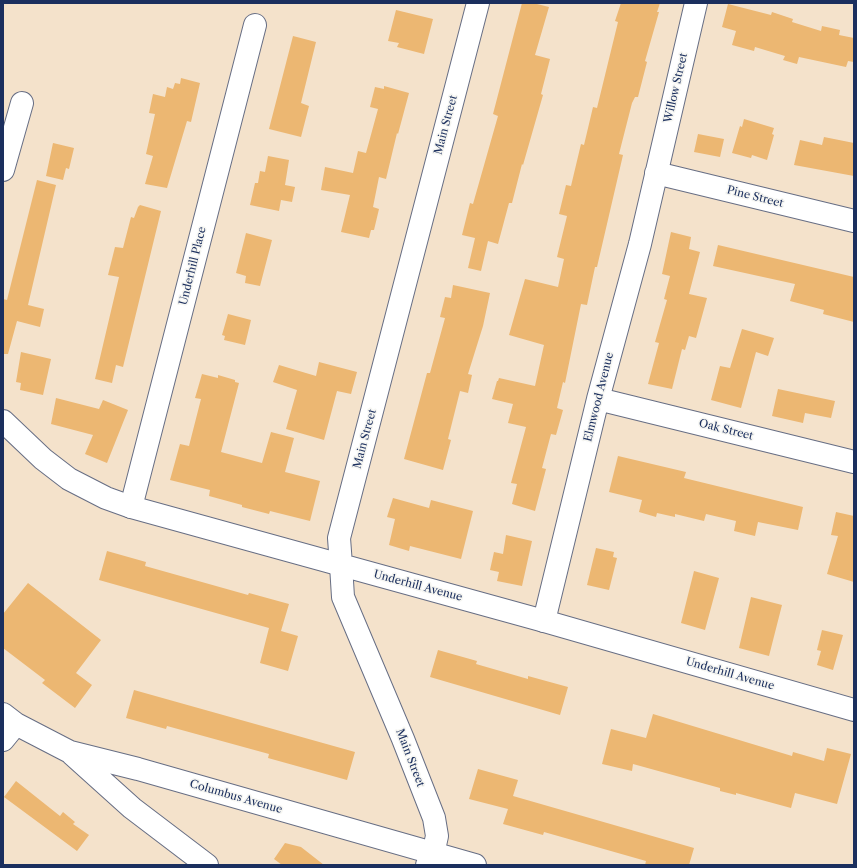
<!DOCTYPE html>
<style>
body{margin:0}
#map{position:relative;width:857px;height:868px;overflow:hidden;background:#f4e2cb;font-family:"Libre Caslon Text",serif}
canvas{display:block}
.frame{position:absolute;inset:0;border:4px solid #1b2f5e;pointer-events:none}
</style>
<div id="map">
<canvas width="857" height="868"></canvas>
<div class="frame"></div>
</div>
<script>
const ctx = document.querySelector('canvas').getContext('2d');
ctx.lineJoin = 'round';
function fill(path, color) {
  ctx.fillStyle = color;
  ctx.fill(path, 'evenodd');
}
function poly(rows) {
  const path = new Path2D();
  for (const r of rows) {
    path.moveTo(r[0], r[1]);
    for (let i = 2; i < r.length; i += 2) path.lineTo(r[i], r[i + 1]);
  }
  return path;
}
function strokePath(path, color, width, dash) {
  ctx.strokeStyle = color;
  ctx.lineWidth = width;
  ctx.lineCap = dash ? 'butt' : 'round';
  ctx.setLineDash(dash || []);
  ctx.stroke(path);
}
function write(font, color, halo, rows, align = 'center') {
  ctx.font = font + ' "Libre Caslon Text",serif';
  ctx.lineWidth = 3;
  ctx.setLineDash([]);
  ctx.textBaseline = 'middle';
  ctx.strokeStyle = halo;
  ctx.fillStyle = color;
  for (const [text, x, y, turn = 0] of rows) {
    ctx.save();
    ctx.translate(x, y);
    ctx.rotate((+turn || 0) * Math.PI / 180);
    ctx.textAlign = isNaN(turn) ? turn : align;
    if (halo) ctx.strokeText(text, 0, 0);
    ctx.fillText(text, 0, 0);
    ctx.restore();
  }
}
fill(poly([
 [522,3,533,3,549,7,535,55,550,59,541,94,543,95,523,165,522,164,512,203,509,203,498,244,488,241,481,271,468,268,475,238,462,235,470,203,473,204,498,116,493,114],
 [621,3,660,3,657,12,659,12,645,61,647,62,638,97,635,97,632,103,619,154,623,155,597,267,595,267,587,305,581,304,565,383,563,382,557,408,563,410,556,435,551,434,542,468,546,469,535,511,512,504,517,484,511,483,526,427,508,423,513,404,492,399,497,381,498,381,499,378,535,386,544,345,509,335,525,279,558,287,564,259,557,257,567,216,559,214,566,185,571,186,581,144,584,145,593,107,597,108,618,22,615,21],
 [728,4,771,15,772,12,793,19,792,22,821,31,822,26,840,30,839,35,854,38,854,62,848,61,846,67,799,57,797,64,783,60,785,56,755,47,754,51,732,45,736,31,722,27],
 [396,10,433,19,424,54,397,47,399,43,388,41],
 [293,36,316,42,301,103,309,106,301,137,269,129],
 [181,78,200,83,191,122,187,121,167,188,145,184,153,156,146,154,155,114,149,113,153,94,165,97,167,87,173,89,175,83,180,84],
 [384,86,409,93,398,134,397,133,386,179,379,177,373,207,379,209,374,230,371,230,369,238,341,232,350,195,321,190,325,167,353,173,358,151,366,153,378,109,370,107,375,87,384,89],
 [744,119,774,128,772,134,774,135,767,160,752,155,751,158,732,153,740,126,742,127],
 [698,134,724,139,720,157,694,152],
 [824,137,854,143,854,176,794,165,800,140,822,145],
 [53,143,74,148,69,169,66,168,63,180,46,176],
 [268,156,289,160,285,185,295,187,292,202,281,200,279,211,250,205,255,183,258,183,260,171,265,172],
 [37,180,56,185,28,305,44,309,40,327,17,321,8,354,3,354,3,299,7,300],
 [140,205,161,211,123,367,116,365,112,383,95,379,119,277,108,275,115,247,123,248,131,217,134,218,138,207],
 [671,232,691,237,689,249,700,252,689,294,707,298,696,338,689,336,685,350,682,349,672,389,648,384,659,343,655,342,667,300,664,299,670,276,662,274],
 [246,233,272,240,260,286,245,283,246,276,236,273],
 [718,245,854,277,854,322,823,314,824,310,790,301,795,284,713,266],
 [453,285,490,293,483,326,468,374,472,375,468,393,460,391,448,439,451,440,443,470,404,459,427,373,430,373,445,318,440,317,445,297,451,298],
 [228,314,251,320,245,345,224,340,225,336,222,335],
 [742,329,774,338,768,356,756,352,741,408,711,400,720,366,730,368],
 [21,352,51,359,43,395,20,390,21,383,16,382],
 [319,362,357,372,351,394,337,391,324,440,286,429,297,390,273,382,279,365,316,376],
 [202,374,218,378,218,375,235,380,235,382,239,383,221,452,262,463,271,432,294,438,285,472,320,481,310,521,270,511,269,514,242,507,242,505,209,496,210,490,170,480,180,444,189,446,201,399,195,398],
 [778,389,835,401,831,418,805,413,803,423,772,416],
 [56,398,99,409,103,400,128,410,107,463,85,454,93,435,51,424],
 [618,456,686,472,684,478,803,507,798,530,758,522,755,536,734,531,736,521,706,514,704,521,675,514,675,517,657,513,656,517,639,512,642,500,609,492],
 [393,498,429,508,431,500,473,511,461,559,410,546,409,551,389,545,395,519,387,517],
 [836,512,854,516,854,582,827,574,838,536,831,535],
 [506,535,532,541,522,586,497,581,499,572,490,570,494,552,503,554],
 [596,548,614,552,613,557,617,558,609,590,587,585],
 [107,551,146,562,145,566,248,595,249,593,289,604,281,631,298,636,288,671,260,663,269,628,99,580],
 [694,571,719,578,705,630,681,623],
 [28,583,101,640,76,673,92,685,75,708,42,683,45,680,3,648,3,614],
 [751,597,782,605,769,656,739,648],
 [822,630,843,635,833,670,817,665,821,651,817,650],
 [438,650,477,661,476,664,528,679,528,676,568,687,560,715,430,677],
 [134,690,355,752,347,780,268,758,269,754,167,726,166,729,126,718],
 [653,714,792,756,793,752,824,761,827,748,851,754,837,804,795,793,791,808,736,793,736,795,720,791,720,788,633,764,632,771,602,764,611,729,646,738],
 [478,769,518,780,513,796,694,848,689,865,645,865,646,861,544,832,543,835,503,824,508,809,469,799],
 [16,781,60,816,63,812,75,822,73,824,89,835,77,851,4,797],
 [285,843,301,847,324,865,282,865,274,859]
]), '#ecb772');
const minor = poly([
 [3,170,22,103],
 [656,173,854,221],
 [598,399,854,462],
 [131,507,255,25],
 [341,565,343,597,403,739,434,818,437,836,433,854,427,865],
 [544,621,598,399,640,244,696,3],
 [3,714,16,724,70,752,138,769,475,865],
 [3,740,16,724],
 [72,754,132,808,207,865]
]);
const tertiary = poly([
 [3,421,43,459,69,479,106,498,131,507,544,621,854,710],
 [341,565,339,538,478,3]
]);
strokePath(minor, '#676e84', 24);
strokePath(tertiary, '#676e84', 24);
strokePath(minor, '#fff', 22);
strokePath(tertiary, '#fff', 22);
write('11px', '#1b2f5e', '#f6f6f2', [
 ["Willow Street",676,88,-77],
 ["Main Street",446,125,-75],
 ["Pine Street",755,197,14],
 ["Underhill Place",193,266,-76],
 ["Elmwood Avenue",599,397,-76],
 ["Oak Street",726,430,14],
 ["Main Street",365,439,-75],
 ["Underhill Avenue",418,586,15],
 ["Underhill Avenue",730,674,16],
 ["Main Street",410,758,69],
 ["Columbus Avenue",236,797,16]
]);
</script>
